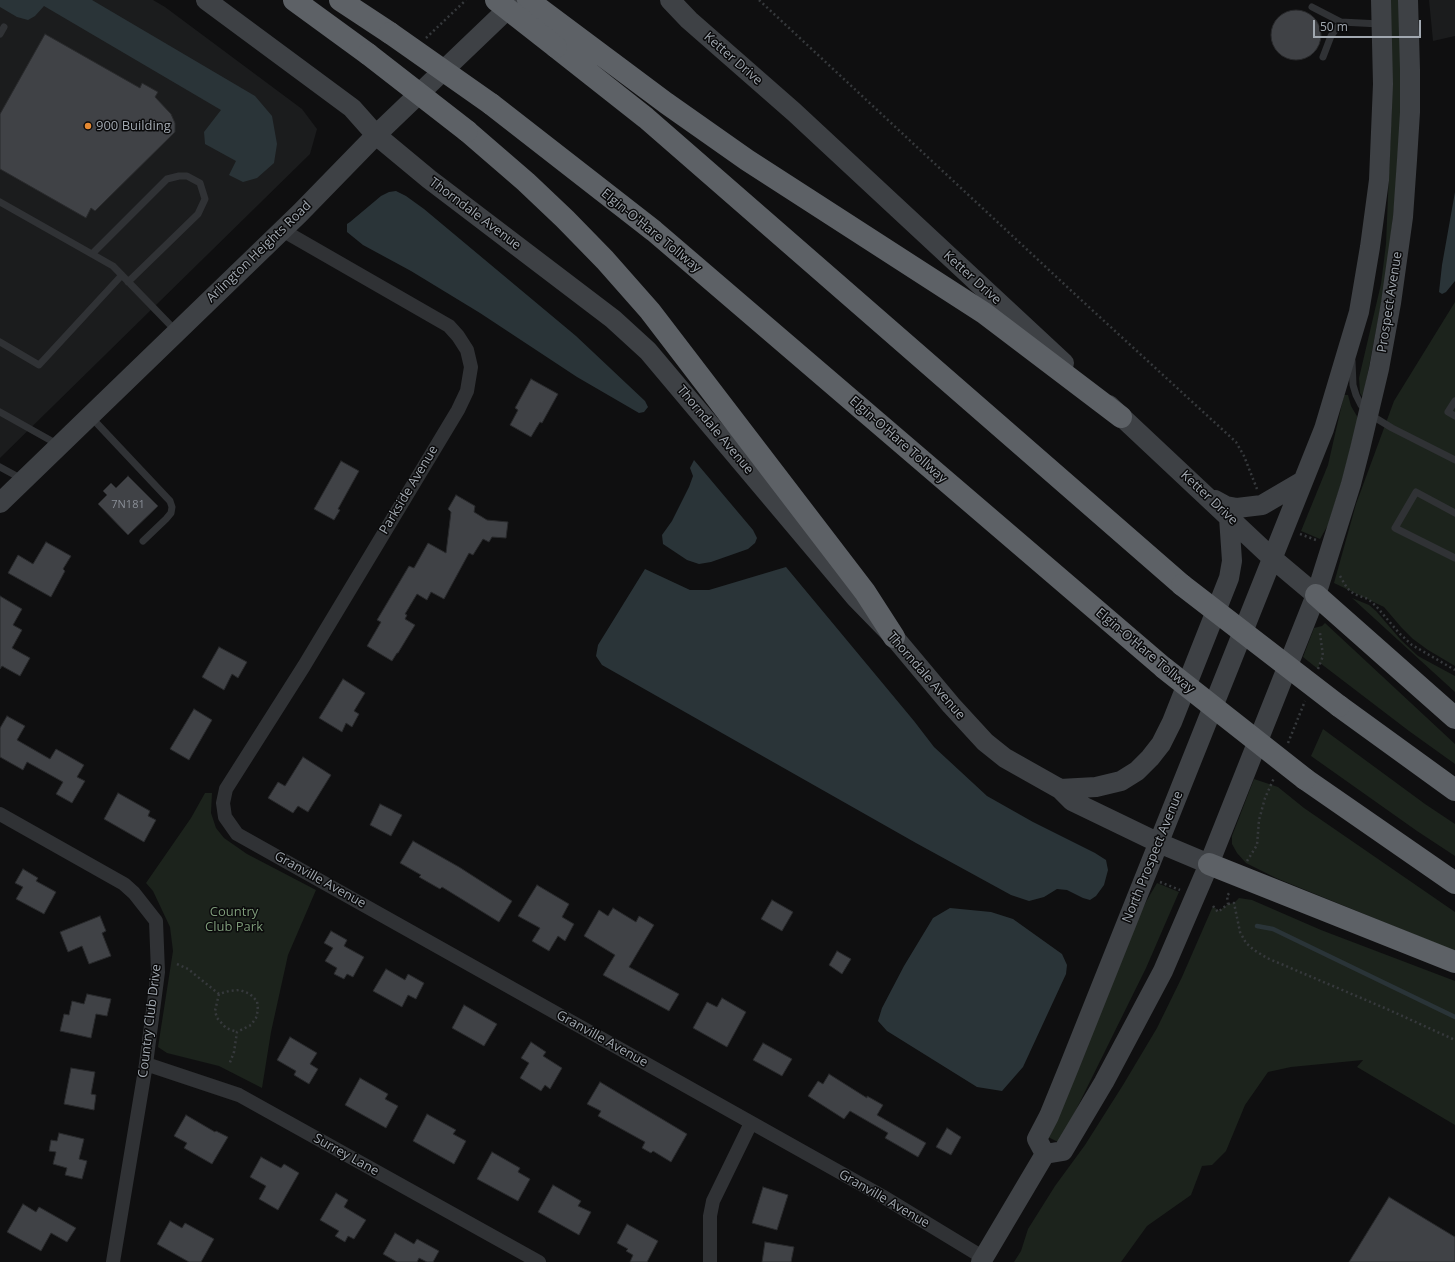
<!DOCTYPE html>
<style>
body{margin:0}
#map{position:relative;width:1455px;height:1262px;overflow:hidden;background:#0f0f10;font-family:"Open Sans",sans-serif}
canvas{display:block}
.scale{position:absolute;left:1313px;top:20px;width:108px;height:18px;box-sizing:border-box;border:2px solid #a1a8b0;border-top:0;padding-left:5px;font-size:12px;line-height:14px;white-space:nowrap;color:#a1a8b0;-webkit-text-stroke:3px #0a0a0b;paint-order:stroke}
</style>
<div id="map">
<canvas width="1455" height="1262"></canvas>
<div class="scale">50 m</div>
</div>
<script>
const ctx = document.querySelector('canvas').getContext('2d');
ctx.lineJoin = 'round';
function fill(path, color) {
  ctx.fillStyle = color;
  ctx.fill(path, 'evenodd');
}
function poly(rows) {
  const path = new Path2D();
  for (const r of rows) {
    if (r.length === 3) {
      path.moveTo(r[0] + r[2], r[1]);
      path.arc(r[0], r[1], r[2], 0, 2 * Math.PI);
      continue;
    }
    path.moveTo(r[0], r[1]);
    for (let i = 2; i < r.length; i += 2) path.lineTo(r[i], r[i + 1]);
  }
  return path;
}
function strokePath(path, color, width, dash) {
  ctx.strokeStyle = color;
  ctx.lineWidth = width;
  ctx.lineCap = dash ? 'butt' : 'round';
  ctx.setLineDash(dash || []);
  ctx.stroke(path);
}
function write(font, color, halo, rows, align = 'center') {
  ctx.font = font + ' "Open Sans",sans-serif';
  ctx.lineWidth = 3;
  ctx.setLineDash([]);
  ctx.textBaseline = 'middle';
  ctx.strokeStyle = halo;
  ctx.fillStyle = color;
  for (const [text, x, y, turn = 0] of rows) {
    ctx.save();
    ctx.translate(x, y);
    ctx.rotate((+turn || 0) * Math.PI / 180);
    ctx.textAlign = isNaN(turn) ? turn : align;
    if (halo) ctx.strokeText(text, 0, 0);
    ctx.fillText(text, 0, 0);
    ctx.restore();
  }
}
fill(poly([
 [0,0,153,0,165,7,302,109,317,129,310,154,0,458],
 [1429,0,1455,0,1455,36,1433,41]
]), '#1b1c1d');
fill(poly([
 [1389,0,1399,0,1402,96,1395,198,1387,273,1363,398,1360,393,1359,378,1381,284,1386,244,1392,101],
 [1455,302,1455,666,1428,650,1413,639,1401,627,1384,607,1334,583,1356,504,1394,401],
 [1344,395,1348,395,1351,406,1358,418,1342,481,1328,525,1320,539,1301,531,1328,465],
 [1352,598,1369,605,1376,611,1401,640,1418,656,1455,676,1455,692],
 [1325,623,1455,744,1455,764,1409,731,1320,663,1318,669,1303,657,1314,628,1322,626],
 [1323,729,1425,804,1455,824,1455,856,1417,831,1311,756],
 [1254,779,1278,787,1304,808,1455,912,1455,951,1276,878,1246,863,1237,853,1232,844,1232,836],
 [205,793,212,793,211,813,216,828,224,838,247,854,316,890,288,955,271,1032,262,1088,219,1066,167,1053,158,1047,173,951,170,927,153,891,146,883,191,818],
 [1157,883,1179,892,1146,968,1073,1116,1058,1142,1048,1137,1138,918,1147,900],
 [1239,898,1252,900,1321,930,1455,981,1455,1125,1357,1067,1363,1060,1291,1067,1268,1072,1245,1105,1226,1151,1212,1165,1202,1166,1191,1195,1147,1226,1121,1262,1014,1262,1021,1251,1028,1229,1055,1186,1085,1145,1123,1085,1157,1028,1182,977,1213,906,1219,911,1228,904,1234,903]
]), '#1c231c');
fill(poly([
 [0,0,92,0,255,96,272,116,277,144,274,163,257,178,243,182,229,175,236,161,205,144,204,132,221,110,44,6,35,16,28,20,17,17,0,7],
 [396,191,406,196,424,209,576,336,645,401,648,407,644,412,639,413,577,377,480,313,411,271,363,245,347,232,347,224,350,222,381,196,389,192],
 [1455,192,1455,281,1446,292,1442,294,1439,292,1442,265],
 [694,460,753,530,757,538,755,543,748,549,711,562,699,564,687,560,663,544,662,535,672,521,689,487,693,476,690,468],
 [786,567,914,721,934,747,987,796,1033,822,1095,853,1106,860,1108,870,1104,885,1096,896,1090,900,1083,898,1067,890,1057,889,1044,897,1029,901,1011,895,916,843,602,665,596,656,598,645,645,569,690,590,709,590],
 [950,908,991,912,1013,919,1062,954,1067,965,1066,974,1023,1067,1002,1091,977,1087,887,1031,878,1021,882,1008,904,966,933,918]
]), '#2a3438');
strokePath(poly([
 [1257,926,1273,929,1455,1017]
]), '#2a3438', 4.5);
const building = poly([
 [1296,35,25],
 [45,34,140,88,142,83,158,92,155,97,171,114,175,123,175,132,95,211,91,208,86,218,0,169,0,114,45,34],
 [531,379,558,394,542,423,540,422,531,437,510,425,518,410,515,408,531,379],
 [341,461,359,471,338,509,340,510,334,520,314,509,341,461],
 [128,476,158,506,128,535,98,504,107,495,103,491,111,483,116,488,128,476],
 [456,495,475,506,474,512,487,520,508,522,506,538,492,537,489,542,483,539,473,555,469,553,444,599,431,592,427,600,417,594,405,614,407,615,405,619,415,625,398,653,397,653,392,661,367,646,381,622,377,620,409,566,414,568,428,543,446,553,451,512,448,509,456,495],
 [46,542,71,556,63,569,65,571,51,597,8,573,18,555,33,564,46,542],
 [0,596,22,609,13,625,22,630,12,648,30,658,20,676,2,666,0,669,0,596],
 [219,647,247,662,238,678,232,674,224,690,202,677,219,647],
 [343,679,365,693,354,711,359,714,352,727,346,723,342,732,319,718,343,679],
 [194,709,212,720,189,760,170,749,194,709],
 [7,716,25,726,17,740,50,759,56,749,84,765,77,777,85,781,72,803,56,794,63,782,27,762,23,770,0,757,0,728,7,716],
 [303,757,331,775,308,812,298,806,293,813,268,798,278,782,285,786,303,757],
 [118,793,150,811,148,816,156,820,144,842,104,819,118,793],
 [380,804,402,815,391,836,370,825,380,804],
 [413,841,459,867,512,901,499,922,442,887,440,889,419,877,421,875,400,863,413,841],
 [23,869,38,878,36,881,56,892,44,914,16,899,23,887,15,883,23,869],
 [537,885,569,904,562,917,574,924,565,941,558,936,549,951,532,941,540,928,518,916,537,885],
 [772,900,793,912,782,931,761,919,772,900],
 [613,908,636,922,639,916,654,925,629,967,679,994,669,1011,603,975,615,955,584,936,599,910,608,916,613,908],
 [100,916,106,931,102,933,111,956,89,964,82,946,68,952,60,932,100,916],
 [331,931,347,940,344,946,364,957,353,977,347,974,344,979,334,974,337,968,325,961,333,948,324,943,331,931],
 [837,951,851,959,842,974,829,965,837,951],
 [386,969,405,980,408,974,424,983,416,999,408,995,402,1007,373,991,386,969],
 [87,994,111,999,107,1016,96,1014,91,1038,60,1031,64,1014,69,1015,72,1001,84,1004,87,994],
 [722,998,746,1012,727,1047,693,1028,707,1002,717,1007,722,998],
 [464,1005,497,1024,484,1046,452,1028,464,1005],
 [290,1037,317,1053,310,1064,318,1069,309,1084,294,1075,296,1071,277,1060,290,1037],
 [531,1042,546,1052,543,1056,562,1068,550,1089,545,1085,541,1091,520,1078,529,1063,521,1058,531,1042],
 [763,1043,792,1059,782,1076,753,1060,763,1043],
 [71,1068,95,1072,91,1094,96,1095,94,1110,64,1104,71,1068],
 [829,1074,867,1098,867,1096,883,1105,877,1115,926,1143,918,1157,885,1138,888,1133,850,1111,844,1119,808,1096,818,1081,823,1084,829,1074],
 [360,1078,388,1094,385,1099,398,1106,386,1128,345,1105,360,1078],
 [600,1082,687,1134,671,1162,653,1151,651,1153,642,1148,645,1142,598,1116,601,1111,587,1104,600,1082],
 [427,1114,456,1130,453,1134,466,1141,454,1164,413,1141,427,1114],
 [186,1115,215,1132,216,1131,228,1137,212,1164,184,1148,187,1143,174,1136,186,1115],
 [947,1128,961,1137,951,1155,936,1147,947,1128],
 [59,1133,84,1139,79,1159,87,1161,82,1179,65,1175,67,1168,53,1164,56,1152,49,1151,51,1140,57,1141,59,1133],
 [492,1152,520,1168,518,1172,530,1179,518,1201,477,1179,492,1152],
 [261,1157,281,1168,284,1164,299,1173,278,1210,259,1199,266,1186,250,1177,261,1157],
 [553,1185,581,1201,578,1206,591,1212,579,1235,538,1212,553,1185],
 [763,1187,788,1195,777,1230,752,1223,763,1187],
 [336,1193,348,1200,344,1207,366,1220,354,1239,348,1236,345,1242,335,1236,339,1231,320,1220,336,1193],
 [1389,1197,1455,1237,1455,1262,1349,1262,1389,1197],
 [23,1204,36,1212,39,1207,76,1228,67,1242,51,1233,41,1251,7,1232,23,1204],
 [170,1221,182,1228,185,1223,214,1239,201,1262,189,1262,157,1244,170,1221],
 [627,1224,658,1241,647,1262,630,1262,633,1255,626,1251,628,1249,617,1243,627,1224],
 [395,1233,414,1244,417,1239,439,1251,433,1262,427,1262,419,1258,417,1262,397,1262,383,1254,395,1233],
 [765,1242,794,1247,791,1262,762,1262,765,1242]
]);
fill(building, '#404246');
strokePath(building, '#292a2c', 1);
strokePath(poly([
 [759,0,1078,297,1236,442,1244,456,1257,489],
 [426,38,466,0],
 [1300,534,1316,540],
 [1340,576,1347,588,1354,594,1368,599,1376,606,1399,633,1412,645,1455,670],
 [1318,669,1323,656,1320,633],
 [1288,743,1305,701],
 [1247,861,1257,845,1259,820,1265,798,1274,778],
 [1160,882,1180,890],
 [1228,904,1234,903,1240,932,1246,943,1254,950,1267,958,1387,1009,1455,1040],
 [1213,906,1218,912,1228,904,1227,896,1230,892],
 [177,964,188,969,219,994,229,991,240,990,250,994,257,1001,258,1010,256,1018,251,1025,237,1032,234,1052,229,1065],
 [219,994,215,1011,217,1018,226,1028,237,1032]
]), '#36393c', 2.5, [2, 3]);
strokePath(poly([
 [1312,7,1341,22,1380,24],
 [0,34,4,27],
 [1323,57,1331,36,1341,22],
 [0,202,113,266,177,332],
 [92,254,167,179,179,176,187,176,200,183,205,199,198,214,128,282],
 [0,342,39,365,122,275],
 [1352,361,1353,385,1356,395,1361,405,1369,414,1392,428,1455,460],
 [1455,401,1448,412,1455,416],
 [0,412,57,444],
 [90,416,170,501,172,507,171,513,166,519,143,541],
 [0,467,22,479],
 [1455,513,1416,492,1395,528,1455,558]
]), '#303235', 7);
strokePath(poly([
 [282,230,449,326,458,336,467,350,471,367,467,391,458,410,304,666,226,789,223,803,225,817,237,834,882,1196,984,1258],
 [0,814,124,884,134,893,156,921,158,972,146,1064,113,1262],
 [146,1064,239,1095,539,1262],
 [710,1262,710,1216,713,1201,751,1123]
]), '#303235', 14);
strokePath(poly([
 [206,0,352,108,376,135,429,179,613,319,648,351,856,598,894,637,951,705,985,742,1005,758,1060,789,1072,801,1159,843,1209,864],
 [670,0,689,20,794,112,1064,363],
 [1109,405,1272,558,1316,595],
 [1215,500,1226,506,1237,508,1262,505,1303,481],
 [0,503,300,213,376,135,517,0],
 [1060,789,1096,787,1121,781,1137,771,1150,758,1161,744,1172,722,1229,578,1232,561,1229,517],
 [1045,1154,1037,1139,1049,1116,1069,1067,1324,429,1350,342,1359,312,1370,247,1379,180,1383,84,1381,0],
 [981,1262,1045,1154,1063,1151,1104,1082,1163,971,1209,864,1316,595,1351,484,1360,449,1379,369,1391,303,1403,217,1407,160,1410,112,1410,70,1408,0]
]), '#3e4145', 20);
strokePath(poly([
 [294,0,368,54],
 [340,0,390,33],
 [528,0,666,103,747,160,984,313,1121,417],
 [556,47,646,118,1182,585],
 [491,104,654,231,1164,668],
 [467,131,526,182,565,219,605,260,650,311,865,592,894,637],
 [1316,595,1455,718],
 [1339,706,1455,790],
 [1305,779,1455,883],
 [1209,864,1455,962]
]), '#5d6166', 22);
strokePath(poly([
 [496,0,556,47],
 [390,33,491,104],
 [368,54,467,131],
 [1182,585,1339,706],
 [1164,668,1305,779]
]), '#5d6166', 22);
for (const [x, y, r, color] of [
 [88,126,4,"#e58932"]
]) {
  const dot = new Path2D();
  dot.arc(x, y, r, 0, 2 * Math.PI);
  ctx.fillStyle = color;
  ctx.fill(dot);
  strokePath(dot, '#0a0a0b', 1.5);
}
write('11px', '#898e96', null, [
 ["7N181",128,505]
]);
write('13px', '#a1a8b0', '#0a0a0b', [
 ["Ketter Drive",733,59,41],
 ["Thorndale Avenue",475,214,37],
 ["Elgin-O'Hare Tollway",651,231,39],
 ["Arlington Heights Road",259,252,-44],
 ["Ketter Drive",972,278,42],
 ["Prospect Avenue",1390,302,-81],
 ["Thorndale Avenue",715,430,50],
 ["Elgin-O'Hare Tollway",898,440,41],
 ["Parkside Avenue",409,490,-59],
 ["Ketter Drive",1209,498,43],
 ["Elgin-O'Hare Tollway",1145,651,40],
 ["Thorndale Avenue",926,676,49],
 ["North Prospect Avenue",1153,857,-68],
 ["Granville Avenue",320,880,29],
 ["Country Club Drive",150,1021,-83],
 ["Granville Avenue",602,1039,29],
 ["Surrey Lane",346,1155,29],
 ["Granville Avenue",884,1199,30]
]);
write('13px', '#a1a8b0', '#0a0a0b', [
 ["900 Building",96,126]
], 'left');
write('13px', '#7d9b79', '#0a0a0b', [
 ["Country",234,912],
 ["Club Park",234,927]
]);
</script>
